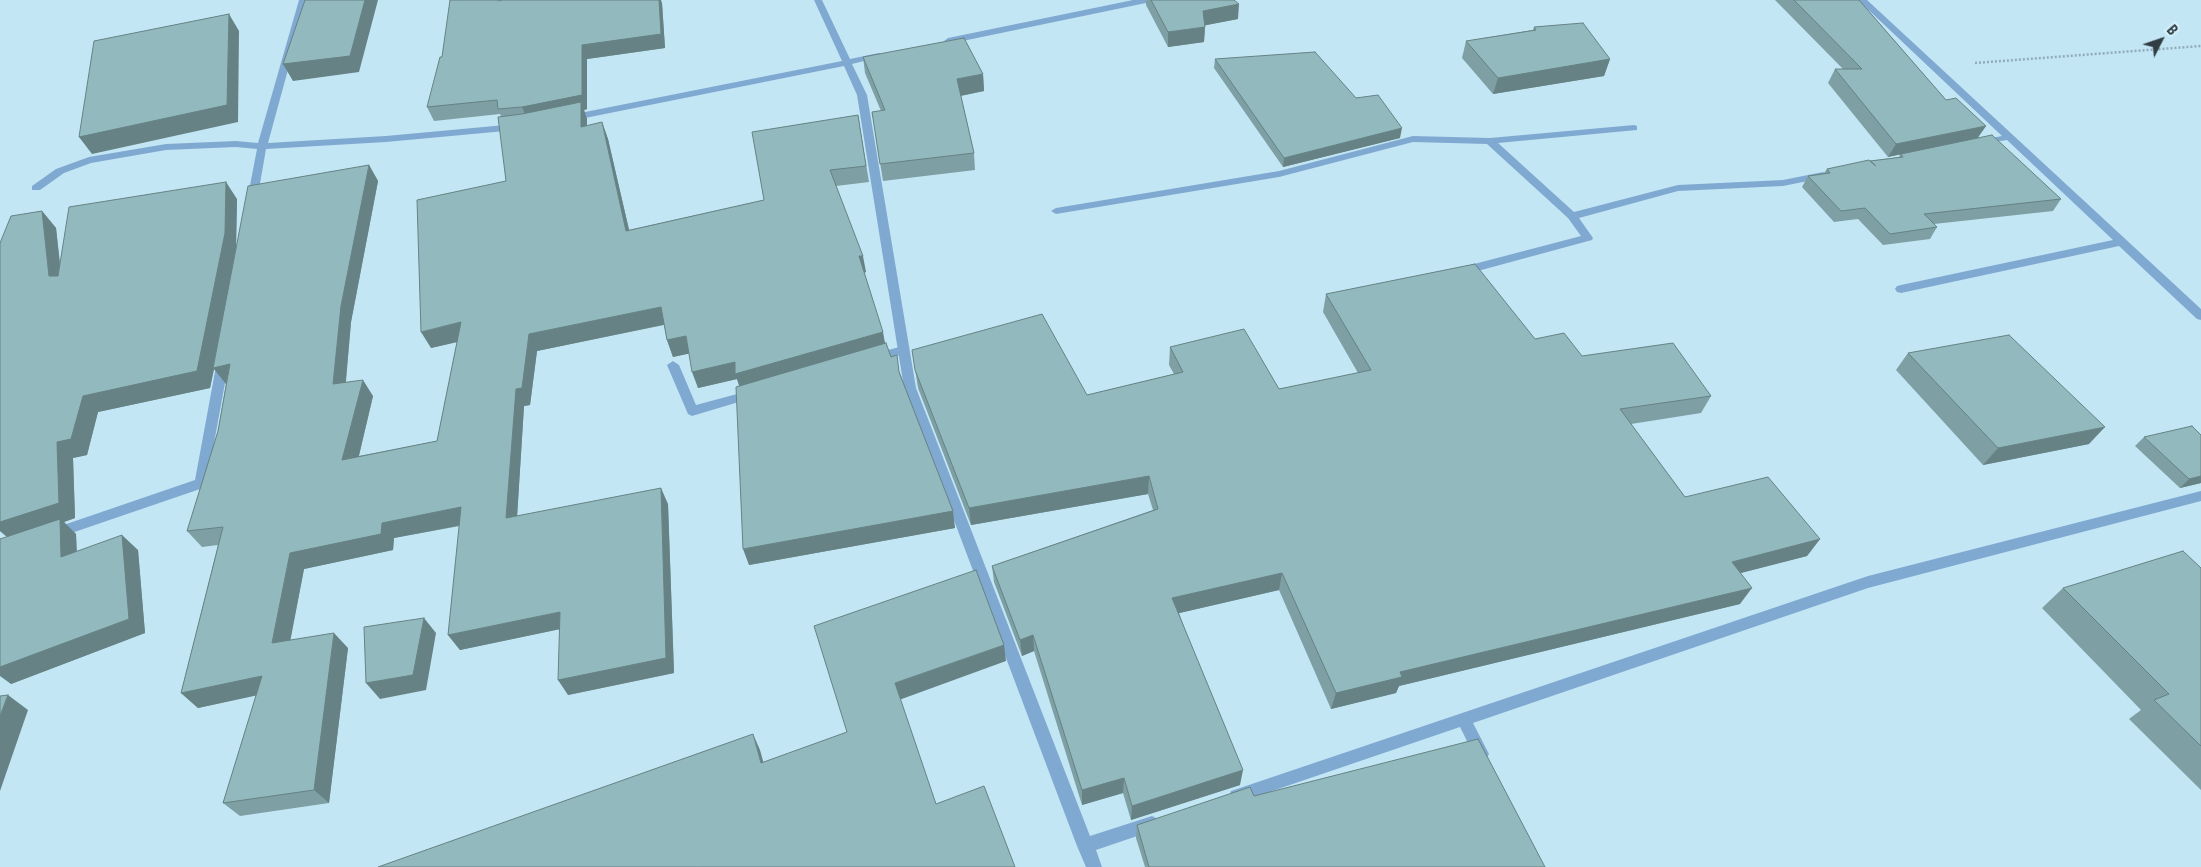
<!DOCTYPE html>
<style>
body{margin:0}
#map{position:relative;width:2201px;height:867px;overflow:hidden;background:#c3e6f5;font-family:"Roboto Condensed",sans-serif}
canvas{display:block}
.north{position:absolute;left:2136px;top:15px;width:50px;height:50px;-webkit-text-stroke:4px #d6f2fe;paint-order:stroke;rotate:49deg;font-size:14px;font-weight:700;line-height:20px;text-align:center;color:#303e44}
.north::after{content:'';display:block;margin:auto;width:18px;height:22px;background:#303e44;clip-path:polygon(50% 0,100% 100%,50% 72%,0 100%)}
</style>
<div id="map">
<canvas width="2201" height="867"></canvas>
<div class="north">B</div>
</div>
<script>
const ctx = document.querySelector('canvas').getContext('2d');
ctx.lineJoin = 'round';
function poly(rows) {
  const path = new Path2D();
  for (const r of rows) {
    path.moveTo(r[0], r[1]);
    for (let i = 2; i < r.length; i += 2) path.lineTo(r[i], r[i + 1]);
  }
  return path;
}
function strokePath(path, color, width, dash) {
  ctx.strokeStyle = color;
  ctx.lineWidth = width;
  ctx.lineCap = dash ? 'butt' : 'round';
  ctx.setLineDash(dash || []);
  ctx.stroke(path);
}
function fill(path, color) {
  ctx.fillStyle = color;
  ctx.fill(path, 'evenodd');
}
strokePath(poly([
 [1975,63,2201,46]
]), '#91acb8', 2.5, [2, 2]);
fill(poly([
 [903,346,909,350,907,353,874,362,868,358,870,355,903,346],
 [673,361,679,365,696,405,752,390,758,394,752,398,692,416,688,414,667,365,673,361]
]), '#80a9d1');
fill(poly([
 [299,0,307,0,268,143,386,136,516,124,521,127,516,130,386,142,266,149,257,201,252,204,247,201,257,149,236,147,166,150,91,163,64,173,40,190,32,190,32,186,56,169,89,157,166,144,236,141,258,143,299,0],
 [814,0,822,0,850,59,879,53,884,56,852,64,867,95,916,388,1090,836,1152,816,1158,819,1160,824,1158,829,1096,850,1102,867,1086,867,1077,846,904,388,857,95,844,66,570,121,565,118,570,115,842,61,814,0],
 [1133,0,1150,0,1146,3,948,44,944,41,948,38,1133,0],
 [1858,0,1867,0,2201,309,2201,320,2197,319,2119,246,1901,293,1897,292,1895,289,1897,286,1901,285,2113,240,2007,140,1976,145,1976,141,2002,136,1858,0],
 [1634,125,1637,126,1637,130,1498,143,1574,212,1678,185,1783,180,1823,172,1828,175,1823,178,1783,186,1678,191,1579,218,1593,238,1592,240,1463,275,1457,271,1459,268,1581,236,1568,218,1487,144,1413,142,1279,177,1056,214,1051,211,1056,208,1279,171,1413,136,1490,138,1634,125],
 [223,357,229,361,206,487,54,539,49,538,47,534,49,530,195,480,217,361,223,357],
 [2201,491,2201,501,1868,588,1473,723,1489,754,1486,759,1481,761,1476,759,1460,727,1237,803,1231,801,1229,796,1231,791,1237,789,1868,576,2201,491]
]), '#80a9d1');
fill(poly([
 [1146,0,1234,0,1238,19,1205,25,1204,42,1168,47,1146,5],
 [1775,0,1859,0,1946,100,1986,126,1977,138,2061,199,2053,211,1934,224,1937,227,1930,239,1883,245,1858,219,1834,222,1802,187,1808,176,1824,173,1827,169,1870,161,1899,157,1900,154,1888,157,1828,83,1835,69,1843,69],
 [662,3,665,48,587,59,587,109,584,110,587,119,587,126,602,122,608,139,629,230,764,200,858,115,869,182,836,186,866,272,864,273,885,343,891,357,900,373,955,528,749,565,739,386,737,379,698,388,689,353,673,357,667,340,664,325,537,351,530,405,524,406,517,516,668,504,674,673,568,695,560,629,460,650,448,635,460,526,394,538,393,550,304,569,290,640,348,648,329,803,240,816,223,803,256,695,198,708,181,693,218,545,202,547,187,531,218,431,226,384,214,369,210,388,98,412,87,455,73,458,75,518,64,522,76,534,77,551,138,550,145,633,11,684,7,537,0,531,42,211,56,228,60,265,237,199,236,246,369,165,378,181,351,322,346,382,373,396,359,456,437,441,457,342,431,348,506,181,501,116,500,114,434,121,427,107],
 [1534,27,1610,59,1604,76,1493,94,1462,58,1466,41,1533,30],
 [863,57,983,74,984,91,961,96,974,153,975,170,883,181,872,112,881,111,865,73],
 [1215,59,1356,98,1400,138,1283,167,1214,68],
 [1326,294,1535,339,1582,356,1711,396,1701,413,1631,424,1685,497,1820,539,1807,556,1741,573,1740,604,1399,686,1396,693,1331,709,1279,590,1179,613,1240,785,1131,820,1123,793,1082,805,1034,651,1022,656,994,582,992,566,1153,510,1148,494,971,525,918,388,912,350,1087,395,1174,374,1169,365,1170,347,1279,389,1358,373,1323,312],
 [1908,353,2089,444,1983,465,1896,370],
 [2144,437,2201,483,2180,488,2135,446],
 [2201,568,2201,790,2129,719,2141,710,2042,608,2063,588],
 [1254,796,1545,867,1145,867,1136,838,1137,825]
]), '#7e9fa3');
fill(poly([
 [365,0,378,0,359,72,293,81,283,64],
 [659,0,661,0,662,3,665,48,587,59,587,109,584,110,587,119,587,143,528,121,522,107,582,45],
 [1239,4,1238,19,1202,26,1203,11],
 [229,14,239,31,238,122,92,154,79,137],
 [1205,27,1204,42,1168,47,1168,32],
 [1610,59,1604,76,1493,94,1498,78],
 [983,74,984,91,959,96,957,79],
 [602,122,608,139,633,247,626,231],
 [1986,126,1977,139,1888,157,1896,144],
 [1402,128,1400,138,1283,167,1284,158],
 [369,165,378,181,351,322,344,400,333,384,341,306],
 [226,182,237,199,236,249,230,364,226,384,214,369,210,388,98,412,87,455,73,458,75,518,64,522,76,534,77,572,11,540,0,531,0,515,57,442,83,396],
 [42,211,56,228,63,292,49,276],
 [859,256,863,256,866,272,862,273],
 [661,307,667,324,537,351,530,405,524,406,516,534,506,518,516,389,529,334],
 [461,322,470,339,431,348,421,332],
 [883,332,886,349,741,390,737,379,698,388,692,372,735,362],
 [686,336,692,353,673,357,667,340],
 [363,380,373,396,354,476,342,460],
 [2105,427,2089,444,1983,465,1998,448],
 [1149,476,1148,494,971,525,969,508],
 [2201,476,2201,483,2180,488,2189,479],
 [661,488,668,504,674,673,568,695,558,680],
 [461,507,472,523,394,538,393,550,304,569,287,658,272,643,290,553,382,523],
 [953,511,955,528,749,565,743,549],
 [122,535,138,550,145,633,11,684,0,676,0,667],
 [1820,539,1807,556,1721,578,1732,562],
 [1282,573,1279,590,1171,615,1172,598],
 [1752,588,1740,604,1399,686,1396,693,1331,709,1336,693,1400,672],
 [560,612,570,627,460,650,448,635],
 [424,618,436,633,426,690,380,699,366,683],
 [334,633,348,648,329,803,314,790],
 [1033,635,1034,651,1022,656,1020,640],
 [1004,645,1006,661,899,700,895,683],
 [262,676,277,691,198,708,181,693],
 [8,695,28,710,0,791,0,716],
 [753,734,760,750,768,779,761,763],
 [1243,770,1240,785,1131,820,1132,806],
 [1124,778,1123,793,1082,805,1082,790]
]), '#668284');
const building = poly([
 [305,0,365,0,350,56,283,64,305,0],
 [450,0,498,0,498,1,503,0,659,0,661,34,582,45,582,95,522,107,498,109,497,100,427,107,440,57,442,57,450,0],
 [1151,0,1234,0,1239,4,1203,11,1205,27,1168,32,1151,0],
 [1794,0,1859,0,1946,100,1956,98,1986,126,1896,144,1835,69,1862,69,1794,0],
 [229,14,227,105,79,137,94,41,229,14],
 [1583,23,1610,59,1498,78,1466,41,1536,30,1534,27,1583,23],
 [964,38,983,74,957,79,974,153,880,164,872,112,885,110,863,57,964,38],
 [1315,52,1356,98,1378,95,1402,128,1284,158,1215,59,1315,52],
 [581,102,581,127,602,122,626,231,764,200,752,132,858,115,866,166,830,170,863,256,859,256,883,332,735,374,735,362,692,372,686,336,667,340,661,307,529,334,522,388,516,389,506,518,661,488,666,658,558,680,560,612,448,635,461,507,382,523,381,534,290,553,272,643,334,633,314,790,223,803,262,676,181,693,223,527,187,531,218,431,230,364,213,368,248,186,369,165,341,306,333,384,363,380,342,460,437,441,461,322,421,332,417,200,506,181,498,117,522,114,581,102],
 [1992,135,2061,199,1924,214,1937,227,1890,234,1865,208,1841,211,1808,176,1830,173,1827,169,1869,160,1876,166,1870,161,1903,157,1901,154,1992,135],
 [226,182,225,233,197,371,83,396,71,439,57,442,59,503,0,522,0,243,11,216,42,211,49,276,58,276,69,207,226,182],
 [1475,264,1535,339,1564,333,1582,356,1673,343,1711,396,1620,409,1685,497,1768,477,1820,539,1732,562,1752,588,1400,672,1402,677,1336,693,1282,573,1172,598,1243,770,1132,806,1124,778,1082,790,1033,635,1020,640,992,566,1158,509,1149,476,969,508,915,370,912,350,1042,314,1087,395,1183,372,1170,347,1244,329,1279,389,1371,370,1326,294,1475,264],
 [2009,335,2105,427,1998,448,1908,353,2009,335],
 [886,343,891,357,897,355,899,372,953,511,743,549,736,387,886,343],
 [2192,426,2201,435,2201,476,2189,479,2144,437,2192,426],
 [60,519,61,557,122,535,129,619,0,667,0,539,60,519],
 [2183,551,2201,568,2201,746,2154,700,2169,694,2063,588,2183,551],
 [976,570,1004,645,895,683,936,804,984,786,1015,867,378,867,753,734,761,763,847,732,814,626,976,570],
 [424,618,413,675,366,683,364,627,424,618],
 [8,695,0,716,0,696,8,695],
 [1478,739,1545,867,1149,867,1137,825,1250,787,1254,796,1478,739]
]);
fill(building, '#92b9bd');
strokePath(building, '#668284', 1);
</script>
